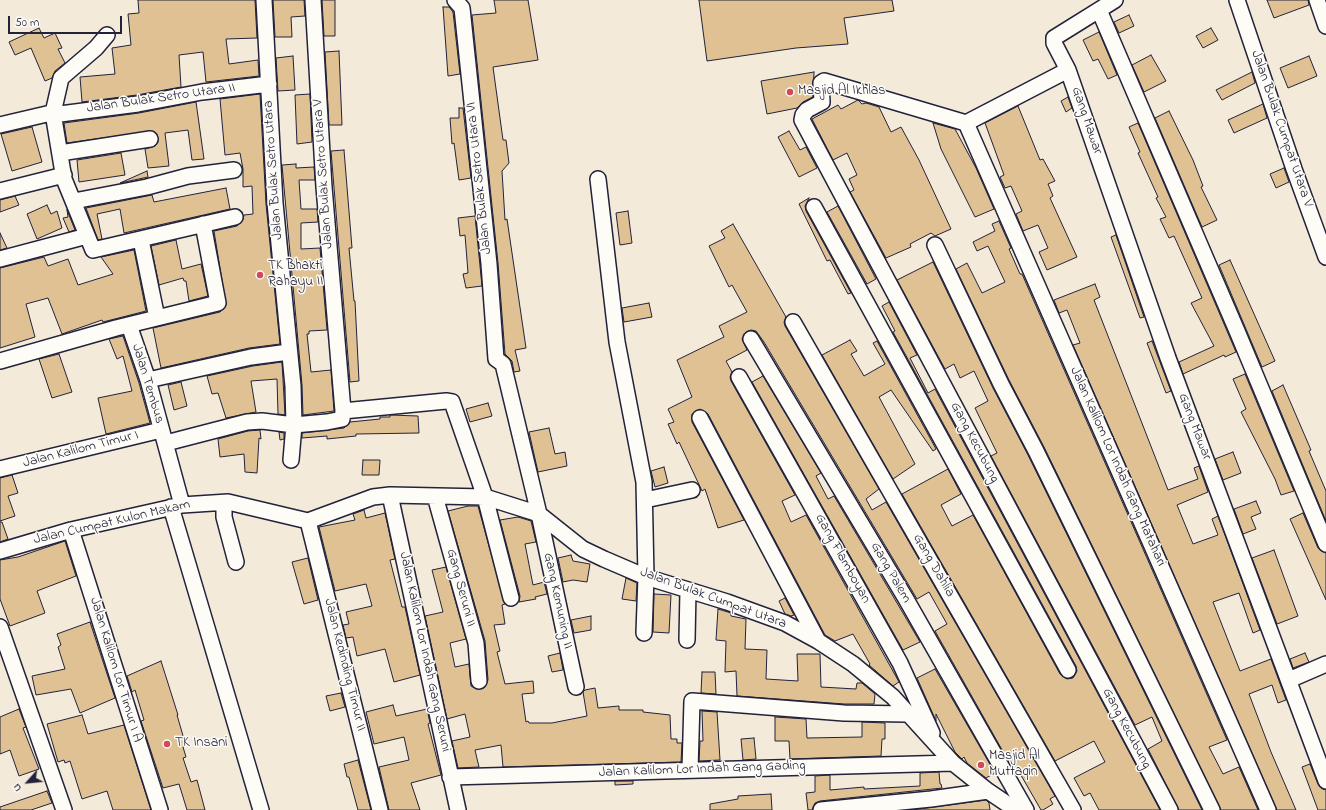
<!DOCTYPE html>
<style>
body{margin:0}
#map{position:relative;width:1326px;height:810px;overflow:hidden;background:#f4ead9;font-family:"Indie Flower",sans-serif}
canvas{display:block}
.north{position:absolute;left:8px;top:762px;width:40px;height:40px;-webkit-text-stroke:3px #fdfcf7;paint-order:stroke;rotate:243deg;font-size:11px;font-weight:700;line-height:16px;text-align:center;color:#22223b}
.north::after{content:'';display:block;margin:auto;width:14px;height:18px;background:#22223b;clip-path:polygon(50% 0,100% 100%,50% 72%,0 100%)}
.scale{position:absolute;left:8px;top:16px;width:114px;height:18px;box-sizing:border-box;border:2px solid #22223b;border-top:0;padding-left:5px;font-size:12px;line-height:14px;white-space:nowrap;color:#22223b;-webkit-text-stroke:3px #fdfcf7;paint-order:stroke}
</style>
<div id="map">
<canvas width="1326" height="810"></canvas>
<div class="north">U</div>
<div class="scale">50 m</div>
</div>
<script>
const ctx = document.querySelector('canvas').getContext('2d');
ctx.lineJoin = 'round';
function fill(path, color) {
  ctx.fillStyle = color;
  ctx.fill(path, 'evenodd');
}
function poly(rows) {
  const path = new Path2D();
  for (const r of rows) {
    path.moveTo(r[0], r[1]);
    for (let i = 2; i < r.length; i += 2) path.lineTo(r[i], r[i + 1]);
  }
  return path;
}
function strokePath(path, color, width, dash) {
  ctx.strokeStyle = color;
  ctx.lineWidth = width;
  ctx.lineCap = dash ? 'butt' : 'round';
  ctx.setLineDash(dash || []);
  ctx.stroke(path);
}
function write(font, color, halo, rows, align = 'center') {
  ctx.font = font + ' "Indie Flower",sans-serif';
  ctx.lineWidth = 3;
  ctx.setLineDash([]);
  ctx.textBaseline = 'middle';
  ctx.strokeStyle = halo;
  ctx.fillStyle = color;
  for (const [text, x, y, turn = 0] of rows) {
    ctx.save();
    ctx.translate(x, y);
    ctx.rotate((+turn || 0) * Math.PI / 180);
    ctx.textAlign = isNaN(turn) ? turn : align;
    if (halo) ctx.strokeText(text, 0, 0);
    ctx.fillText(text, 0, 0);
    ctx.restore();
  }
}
const building = poly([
 [138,0,255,0,257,38,226,39,229,64,258,60,259,76,206,82,203,52,179,55,181,87,137,95,82,102,80,77,115,74,112,48,131,45,128,14,139,13,138,0],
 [273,0,304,0,305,16,291,17,292,37,275,37,273,0],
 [322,0,335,0,335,36,324,36,322,0],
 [494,0,528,0,538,60,493,67,503,140,506,140,509,163,502,171,505,220,507,219,526,348,515,350,520,371,514,372,512,361,505,354,498,263,472,15,496,13,494,0],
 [699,0,892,0,894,11,844,18,848,44,796,48,707,61,699,0],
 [1267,0,1308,0,1309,5,1274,18,1267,0],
 [443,7,449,7,453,12,460,74,448,76,443,7],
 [1129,15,1134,26,1119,33,1114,22,1129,15],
 [39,28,44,38,55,33,62,48,58,49,65,63,55,71,52,78,45,81,31,48,15,55,9,42,39,28],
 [1211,28,1218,40,1203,48,1196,36,1211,28],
 [1099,32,1117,75,1108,79,1098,59,1093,61,1083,40,1099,32],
 [339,51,342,125,329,125,325,52,339,51],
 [1151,55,1166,81,1144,92,1132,65,1151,55],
 [293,56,295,90,278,91,276,58,293,56],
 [1309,56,1317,76,1288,88,1280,68,1309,56],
 [814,72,813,97,803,102,797,108,767,114,761,81,814,72],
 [1252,72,1255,83,1222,100,1216,90,1252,72],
 [260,94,266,204,280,344,249,348,161,368,153,328,220,312,226,306,214,231,237,226,243,220,244,215,253,214,252,186,243,187,243,169,240,153,225,155,220,99,260,94],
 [310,94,312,142,297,144,295,95,310,94],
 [1068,97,1072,108,1066,112,1061,101,1068,97],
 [858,100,862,104,866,103,879,107,891,132,901,127,919,160,951,229,935,236,931,233,910,244,911,247,886,258,850,192,854,190,849,179,857,175,847,153,833,160,812,119,838,105,841,109,858,100],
 [196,102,204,159,192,160,188,130,165,133,169,166,148,168,145,149,155,146,158,142,157,134,153,131,67,143,64,123,139,113,196,102],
 [1263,104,1267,118,1234,133,1228,120,1263,104],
 [1018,106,1040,160,1043,159,1055,181,1048,184,1053,196,1050,198,1077,257,1047,270,1039,252,1048,248,1038,225,1023,231,1016,214,1022,211,1011,186,1005,188,1000,177,1004,175,985,123,1018,106],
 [459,108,463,108,471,178,459,180,454,143,452,144,450,118,459,118,459,108],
 [1169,111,1193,160,1203,186,1201,187,1217,220,1202,227,1155,118,1169,111],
 [933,123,955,129,976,168,994,209,975,217,941,149,933,123],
 [1138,123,1236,352,1225,357,1224,355,1183,374,1179,362,1214,346,1191,303,1202,298,1174,236,1169,238,1160,219,1166,217,1156,198,1158,197,1138,153,1140,152,1129,127,1138,123],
 [32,127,42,162,12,171,1,134,32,127],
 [789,131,800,150,806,147,817,168,799,177,778,137,789,131],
 [344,150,352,248,349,248,354,301,355,301,359,381,350,382,331,151,344,150],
 [121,153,125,175,79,182,77,160,121,153],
 [296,164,296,168,314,167,315,180,299,180,301,209,317,209,318,222,301,223,301,249,320,248,327,330,309,331,309,334,307,334,311,372,331,370,334,411,303,415,302,385,282,165,296,164],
 [1284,168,1289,182,1276,188,1270,174,1284,168],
 [147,171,148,177,120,183,147,171],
 [226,188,230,209,124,233,120,209,97,214,102,239,98,240,86,208,152,195,154,202,226,188],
 [15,196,19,205,0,212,0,200,15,196],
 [809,198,805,206,806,211,851,293,848,294,830,260,827,261,799,204,809,198],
 [47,205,51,214,57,211,62,228,37,239,27,214,47,205],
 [838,206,876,279,867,284,827,212,838,206],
 [67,210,75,230,69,232,63,218,68,217,67,210],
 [628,211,632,243,620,245,616,213,628,211],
 [475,216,482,286,466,288,463,274,468,273,465,235,460,236,458,218,475,216],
 [999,221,1011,248,1009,249,1020,274,1022,274,1227,740,1209,747,1223,774,1239,767,1258,810,1221,810,1044,447,1009,380,956,269,967,263,982,293,1005,282,988,246,977,251,973,242,995,231,992,224,999,221],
 [733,224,786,317,784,322,785,326,879,489,866,499,872,510,886,502,1055,796,1050,799,1053,804,1043,810,1041,810,1018,770,1015,771,1010,764,935,631,947,624,929,592,917,599,764,342,756,331,751,330,746,332,742,339,747,350,726,361,732,372,730,377,731,381,795,495,782,501,791,522,806,515,899,682,893,686,869,665,870,664,853,634,835,641,825,635,708,414,700,409,692,414,692,422,744,520,718,528,705,489,702,491,679,442,677,444,668,424,674,422,668,409,692,397,677,360,724,337,719,326,747,312,732,285,729,287,709,246,725,238,721,231,733,224],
 [0,233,7,248,0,250,0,233],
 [1116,235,1144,317,1140,318,1111,237,1116,235],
 [176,240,182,269,201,264,208,296,189,301,186,281,184,281,183,278,159,285,151,246,176,240],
 [134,250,146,311,103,322,102,320,62,334,48,298,26,304,35,337,0,348,0,268,44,257,48,266,68,259,78,285,113,274,101,257,134,250],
 [1230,260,1275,361,1262,367,1219,265,1230,260],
 [933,262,993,388,1028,455,1202,810,1179,810,1148,749,1162,741,1152,717,1135,725,991,456,997,453,975,408,988,401,974,371,960,378,954,364,945,369,897,280,933,262],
 [1095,284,1100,297,1094,300,1168,490,1198,479,1194,468,1199,466,1208,492,1177,505,1193,544,1218,535,1212,519,1218,516,1260,630,1253,633,1239,593,1213,602,1240,671,1271,659,1286,700,1278,703,1272,685,1249,694,1271,752,1296,810,1277,810,1073,345,1080,343,1067,310,1059,313,1054,300,1095,284],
 [889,302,917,355,910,358,928,393,935,389,1160,810,1099,810,1090,793,1084,796,1074,778,1105,762,1094,741,1055,761,902,494,948,469,961,494,941,505,952,526,973,515,1060,674,1067,679,1073,678,1077,671,1076,666,893,332,895,331,882,306,889,302],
 [649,303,652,317,624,322,622,308,649,303],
 [123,336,139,383,150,423,106,434,98,398,132,391,123,356,117,359,109,339,123,336],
 [850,340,857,351,851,354,864,376,885,364,873,343,877,341,936,449,933,451,891,390,879,397,915,464,893,479,822,355,850,340],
 [1152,341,1171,391,1166,393,1147,343,1152,341],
 [59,354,72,392,52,398,39,359,59,354],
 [282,362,285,415,278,414,277,379,251,381,256,412,226,418,218,393,212,394,207,376,253,366,282,362],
 [1245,374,1294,491,1281,495,1275,479,1241,412,1246,409,1233,379,1245,374],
 [763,376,821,473,816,476,828,499,834,496,920,642,903,650,752,382,763,376],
 [181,382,187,406,174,410,168,385,181,382],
 [1283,385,1311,450,1309,451,1326,491,1326,521,1272,391,1283,385],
 [488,403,492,416,470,422,466,409,488,403],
 [390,415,418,416,419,433,356,434,356,436,327,439,327,436,302,438,302,433,344,428,350,422,380,419,380,417,390,417,390,415],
 [549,428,555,454,565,452,567,466,538,472,529,432,549,428],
 [260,430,261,439,259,438,257,473,245,472,244,454,220,457,218,439,248,431,260,430],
 [279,432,284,433,284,439,280,440,279,432],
 [1233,452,1241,473,1223,480,1215,459,1233,452],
 [363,460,380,460,379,475,362,475,363,460],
 [664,467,668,483,655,487,651,471,664,467],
 [12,475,18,493,8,496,15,516,0,521,0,478,12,475],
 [1256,501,1261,513,1251,517,1256,529,1243,534,1234,509,1256,501],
 [468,506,478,506,505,604,502,605,505,624,494,625,500,651,497,652,505,684,533,681,534,693,522,694,526,722,528,721,529,723,552,723,587,716,583,692,585,690,595,688,598,708,619,706,619,710,643,710,643,712,670,715,671,739,677,739,677,743,682,743,681,762,503,767,501,745,475,750,479,767,458,768,452,741,470,737,465,714,447,719,425,616,443,612,432,570,446,567,466,639,450,643,455,667,469,664,471,686,476,689,484,688,488,680,485,641,448,511,468,506],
 [364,510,366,518,385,513,395,559,390,560,402,607,405,607,420,675,394,682,385,649,357,656,353,637,346,638,343,625,349,624,346,612,372,606,366,584,335,591,319,527,355,520,353,514,364,510],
 [1303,513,1318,548,1321,551,1326,553,1326,600,1290,519,1303,513],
 [518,517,531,521,536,542,525,544,533,585,544,582,547,594,535,597,536,599,519,602,520,596,500,520,518,517],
 [0,522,2,522,8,539,0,542,0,522],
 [65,541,76,576,37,591,45,613,10,626,0,599,0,560,18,557,65,541],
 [1274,550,1298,616,1277,624,1252,558,1274,550],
 [571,555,573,561,590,564,587,582,573,580,563,582,558,558,571,555],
 [308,558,318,600,304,604,292,562,308,558],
 [626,578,637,583,636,601,622,599,626,578],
 [654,594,671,595,669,633,653,632,654,594],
 [785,598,794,615,791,616,785,614,779,601,785,598],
 [718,609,731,613,731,616,746,619,745,649,767,650,766,679,798,681,797,654,820,654,821,687,856,689,857,683,862,683,875,694,874,704,844,704,737,696,736,671,725,672,726,641,716,640,718,609],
 [591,616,591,630,574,633,571,620,591,616],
 [90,622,115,698,80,713,71,689,36,695,32,676,65,669,58,647,61,645,57,634,90,622],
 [560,653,563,670,552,672,548,656,560,653],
 [1305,653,1309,662,1293,668,1290,659,1305,653],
 [161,661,178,715,177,715,186,746,183,747,186,757,183,758,191,782,197,780,205,810,187,810,179,784,163,788,141,721,144,720,135,690,132,692,127,676,161,661],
 [935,669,995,773,986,778,967,763,964,757,962,759,955,752,936,714,936,721,917,678,935,669],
 [702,672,715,672,716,694,701,693,702,672],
 [341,693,345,707,330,711,326,696,341,693],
 [393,705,396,716,427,709,430,723,428,724,441,775,411,783,420,810,389,810,379,767,409,760,404,737,374,744,366,712,393,705],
 [19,709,26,727,23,728,39,769,19,776,10,750,0,754,0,717,19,709],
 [702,711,717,712,720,760,699,761,700,741,703,741,702,711],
 [82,715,88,734,124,725,151,810,113,810,107,791,82,799,70,761,65,763,64,760,58,762,47,724,82,715],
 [775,717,806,719,807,738,862,737,862,722,885,723,885,739,882,739,881,756,790,759,789,741,775,741,775,717],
 [754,738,756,759,743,760,741,739,754,738],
 [358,760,371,810,358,810,349,777,347,777,344,764,358,760],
 [1310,764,1318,784,1321,788,1326,790,1326,810,1318,810,1302,767,1310,764],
 [939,772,940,784,941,784,942,788,820,801,815,803,812,810,808,810,806,793,815,792,815,776,830,775,830,790,864,787,864,789,920,786,920,773,939,772],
 [615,781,633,781,633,784,615,785,615,781],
 [47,791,52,803,31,810,0,810,0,807,47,791],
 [771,794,772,810,710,810,710,804,738,799,738,796,771,794],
 [986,800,989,803,990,810,911,810,986,800]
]);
fill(building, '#dfc193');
strokePath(building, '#22223b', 1);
const minor = poly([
 [264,0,275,203,293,386,294,425,291,460],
 [455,0,462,8,489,264,496,359,503,364,539,514,576,687],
 [1115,0,1054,38,1054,43,1068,70,966,123,824,81,821,83,822,102,807,110,803,115,802,120,1170,810],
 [1237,0,1294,169,1326,257],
 [1317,0,1326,26],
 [1099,10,1237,331,1326,544],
 [107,35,96,48,61,78,53,113,64,179,93,250,235,217],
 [1068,70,1168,358,1326,781],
 [966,123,1268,810],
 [0,125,51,113,60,114,138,104,202,92,269,84],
 [60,153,150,139],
 [598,179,617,342,644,482,646,577,644,633],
 [0,191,64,175],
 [74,201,147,187,188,176,234,170],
 [814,207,1068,670],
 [141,240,157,318],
 [935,245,1001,384,1036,451,1212,810],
 [0,259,87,236],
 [793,322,1073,810],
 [129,325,148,380,182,505],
 [751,339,906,599,1026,810],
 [0,361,116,328,218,303,203,224],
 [739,377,900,663,932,733],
 [148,380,251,357,289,352],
 [343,411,446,401,452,402,485,497,511,598],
 [700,418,818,641],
 [166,443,247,422,262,421,294,425,327,422,342,419,343,411,324,187,313,0],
 [0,469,161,430],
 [390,495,458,810],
 [435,496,476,643,479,681],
 [645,500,692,490],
 [224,503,224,517,236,562],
 [171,507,261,810],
 [308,521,380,810],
 [71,530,160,810],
 [0,551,71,530,182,505,228,502,308,521,373,497,390,495,485,497,539,514,583,549,604,559,646,577,727,602,785,623,818,641,853,664,893,697,953,763,988,791,1016,810],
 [0,627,64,810],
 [687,640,688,590],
 [1289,680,1326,664],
 [690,770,692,701,844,713,907,714],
 [450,777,953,763],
 [821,810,931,799,988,791]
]);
strokePath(minor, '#22223b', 18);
strokePath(minor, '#fdfcf7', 15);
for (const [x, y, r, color] of [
 [790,92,4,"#d1495b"],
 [260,275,4,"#d1495b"],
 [167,744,4,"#d1495b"],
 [981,765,4,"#d1495b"]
]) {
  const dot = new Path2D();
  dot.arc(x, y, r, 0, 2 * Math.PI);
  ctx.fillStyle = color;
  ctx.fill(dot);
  strokePath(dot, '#fdfcf7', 1.5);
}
write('14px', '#22223b', '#fdfcf7', [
 ["Masjid Al Ikhlas",798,92],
 ["TK Bhakti",268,267],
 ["Rahayu II",268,283],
 ["TK Insani",175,744],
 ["Masjid Al",989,757],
 ["Muttaqin",989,773]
], 'left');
write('14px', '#22223b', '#fdfcf7', [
 ["Jalan Bulak Setro Utara II",161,99,-8],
 ["Gang Mawar",1086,121,71],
 ["Jalan Bulak Cumpat Utara V",1281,129,71],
 ["Jalan Bulak Setro Utara",274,170,-94],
 ["Jalan Bulak Setro Utara V",324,174,-94],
 ["Jalan Bulak Setro Utara VI",480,178,-96],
 ["Jalan Tembus",147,384,73],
 ["Gang Mawar",1194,427,69],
 ["Gang Kecubung",974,443,62],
 ["Jalan Kalilom Timur I",81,450,-14],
 ["Jalan Kalilom Lor Indah Gang Matahari",1117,467,66],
 ["Jalan Cumpat Kulon Makam",112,523,-13],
 ["Gang Flamboyan",842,559,61],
 ["Gang Dahlia",933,566,60],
 ["Gang Palem",890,573,60],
 ["Gang Seruni II",460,588,75],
 ["Jalan Bulak Cumpat Utara",713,599,20],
 ["Gang Kemuning II",557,601,78],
 ["Jalan Kalilom Lor Indah Gang Seruni",424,652,78],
 ["Jalan Kedinding Timur II",344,665,76],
 ["Jalan Kalilom Lor Timur I A",115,670,73],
 ["Gang Kecubung",1126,729,62],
 ["Jalan Kalilom Lor Indah Gang Gading",702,770,-2]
]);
</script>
